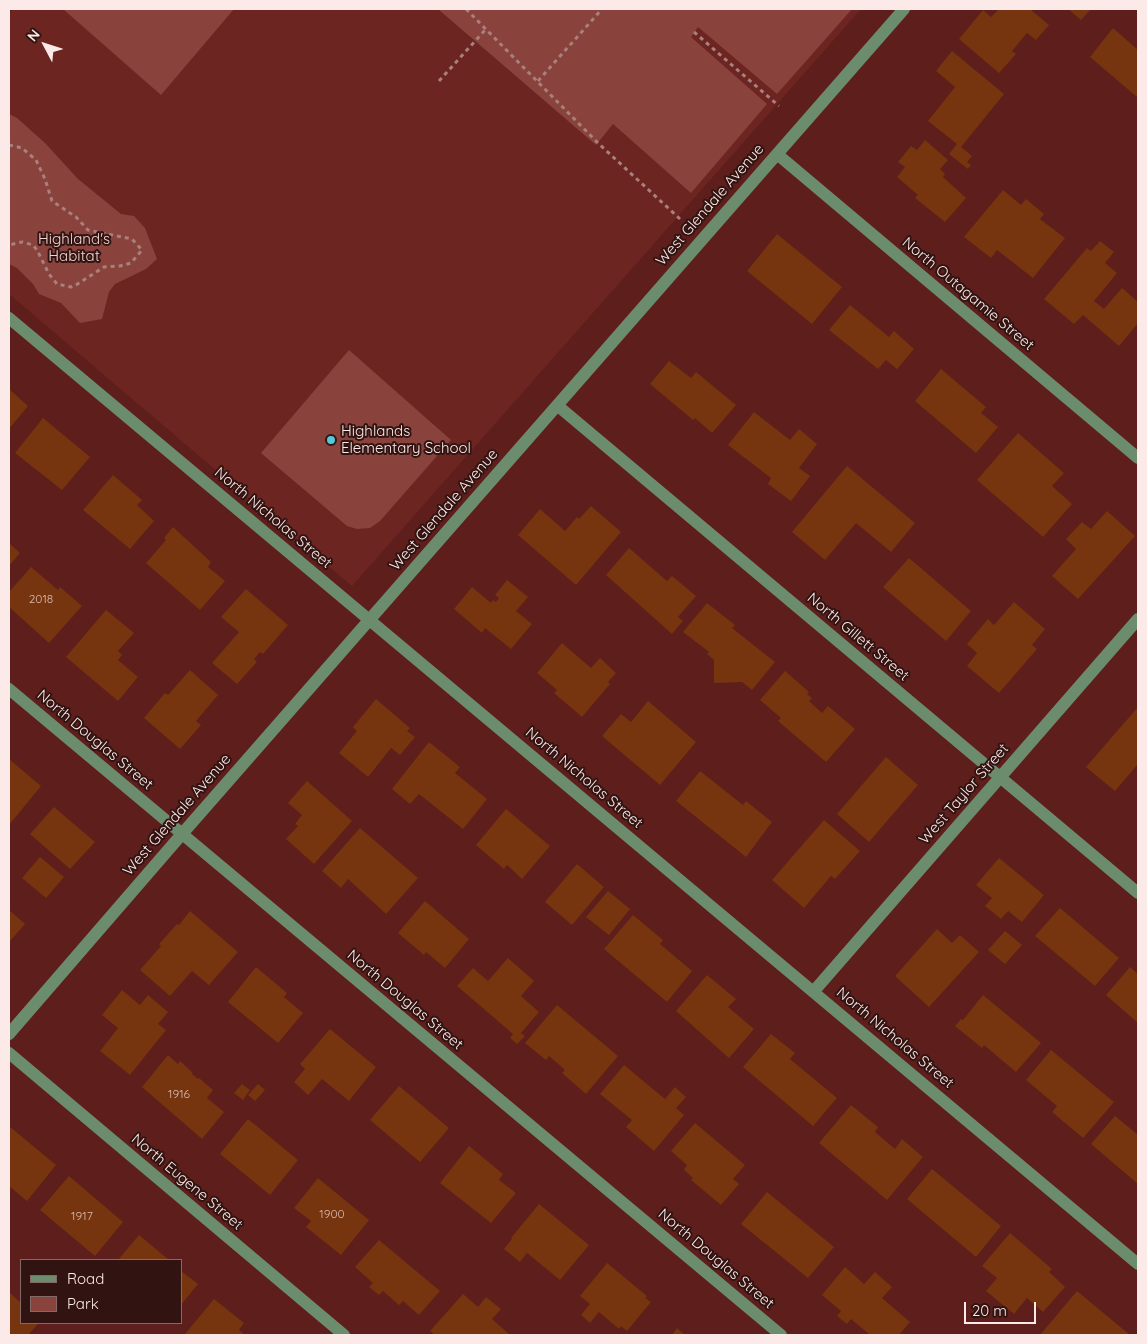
<!DOCTYPE html>
<style>
body{margin:0}
#map{position:relative;width:1147px;height:1344px;overflow:hidden;background:#5e1e1b;font-family:Quicksand,sans-serif}
canvas{display:block}
.frame{position:absolute;inset:0;border:10px solid #fbeae7;pointer-events:none}
.legend{position:absolute;left:20px;top:1259px;width:162px;height:65px;box-sizing:border-box;background:#311412;border:1px solid #826a67;margin:0;padding:6px 9px;list-style:none;font-size:15px;color:#fbeae7}
.legend li{display:flex;align-items:center;gap:10px;height:25px}
.legend b{width:25px;border:1px solid #826a67}
.north{position:absolute;left:20px;top:20px;width:50px;height:50px;-webkit-text-stroke:4px #311412;paint-order:stroke;rotate:310deg;font-size:14px;font-weight:700;line-height:20px;text-align:center;color:#fbeae7}
.north::after{content:'';display:block;margin:auto;width:18px;height:22px;background:#fbeae7;clip-path:polygon(50% 0,100% 100%,50% 72%,0 100%)}
.scale{position:absolute;left:964px;top:1302px;width:72px;height:22px;box-sizing:border-box;border:2px solid #fbeae7;border-top:0;padding-left:6px;font-size:15px;line-height:18px;white-space:nowrap;color:#fbeae7;-webkit-text-stroke:4px #311412;paint-order:stroke}
</style>
<div id="map">
<canvas width="1147" height="1344"></canvas>
<div class="frame"></div>
<ul class="legend">
<li><b style="height:6px;background:#6c8c6e"></b>Road</li>
<li><b style="height:14px;background:#8a423d"></b>Park</li>
</ul>
<div class="north">N</div>
<div class="scale">20 m</div>
</div>
<script>
const ctx = document.querySelector('canvas').getContext('2d');
ctx.lineJoin = 'round';
function fill(path, color) {
  ctx.fillStyle = color;
  ctx.fill(path, 'evenodd');
}
function poly(rows) {
  const path = new Path2D();
  for (const r of rows) {
    path.moveTo(r[0], r[1]);
    for (let i = 2; i < r.length; i += 2) path.lineTo(r[i], r[i + 1]);
  }
  return path;
}
function strokePath(path, color, width, dash) {
  ctx.strokeStyle = color;
  ctx.lineWidth = width;
  ctx.lineCap = dash ? 'butt' : 'round';
  ctx.setLineDash(dash || []);
  ctx.stroke(path);
}
function write(font, color, halo, rows, align = 'center') {
  ctx.font = font + ' Quicksand,sans-serif';
  ctx.lineWidth = 4;
  ctx.setLineDash([]);
  ctx.textBaseline = 'middle';
  ctx.strokeStyle = halo;
  ctx.fillStyle = color;
  for (const [text, x, y, turn = 0] of rows) {
    ctx.save();
    ctx.translate(x, y);
    ctx.rotate((+turn || 0) * Math.PI / 180);
    ctx.textAlign = isNaN(turn) ? turn : align;
    if (halo) ctx.strokeText(text, 0, 0);
    ctx.fillText(text, 0, 0);
    ctx.restore();
  }
}
fill(poly([
 [13,9,861,9,352,586,9,294,9,14]
]), '#6d2521');
fill(poly([
 [63,9,234,9,161,95],
 [438,9,852,9,777,94,698,27,691,37,767,104,691,193,613,124,596,145],
 [9,114,17,118,45,143,78,179,121,214,134,216,145,228,157,259,146,269,115,284,109,292,102,319,80,323,61,303,39,294,33,284,17,268,9,264],
 [349,350,451,440,380,521,370,528,357,529,347,526,261,453]
]), '#8a423d');
fill(poly([
 [999,9,1030,9,1049,25,1036,40,1027,33,1012,51,1016,54,999,73,959,39,983,10,991,17],
 [1068,9,1091,9,1081,20],
 [1113,28,1138,50,1138,95,1137,97,1090,57],
 [952,51,1004,94,961,147,972,156,967,162,971,165,968,169,949,154,957,144,928,121,955,87,936,71],
 [925,140,948,160,940,169,945,174,943,177,966,198,945,222,915,198,918,195,897,177,905,167,898,162,911,146,917,150],
 [1003,190,1021,205,1026,199,1044,214,1040,219,1065,238,1033,278,997,250,991,258,964,237],
 [777,234,842,287,812,324,747,271],
 [1100,241,1114,252,1105,263,1117,273,1094,301,1104,309,1122,288,1138,302,1138,323,1119,346,1083,315,1074,324,1044,299,1087,248,1091,251],
 [850,305,889,337,894,331,914,349,897,369,886,360,878,369,829,330],
 [669,361,691,378,696,372,736,405,712,433,695,418,693,420,650,384],
 [941,369,986,407,981,413,998,427,976,453,915,401],
 [9,389,28,406,9,429],
 [754,412,790,440,799,429,817,444,799,468,810,476,791,501,768,484,771,478,728,445],
 [43,418,90,457,62,490,15,453],
 [1018,433,1064,473,1052,486,1072,504,1043,537,977,480],
 [847,466,915,523,891,552,856,523,825,560,792,532],
 [113,475,142,500,137,505,154,521,130,549,83,510],
 [591,506,621,532,576,585,518,535,540,509,565,531,577,517,579,519],
 [1107,511,1135,536,1078,599,1052,576,1076,549,1066,539,1082,522,1091,529],
 [173,527,211,562,208,567,225,581,200,610,146,563,166,540,164,538],
 [9,543,20,553,9,566],
 [629,548,667,581,672,576,696,596,678,617,683,621,672,634,606,575],
 [909,558,971,611,946,641,883,587],
 [31,567,58,590,60,587,82,606,49,643,9,607,9,592],
 [507,580,528,597,516,611,532,624,511,649,485,628,482,633,454,609,472,587,491,603,493,600,496,602,499,598,495,595],
 [246,589,288,625,263,654,260,652,254,659,257,662,237,684,212,663,239,632,221,617],
 [1014,602,1045,629,1032,645,1037,649,999,693,967,666,977,653,967,644,988,619,994,625],
 [707,603,735,625,732,628,775,662,752,690,742,682,714,683,714,660,707,654,709,652,683,632],
 [106,610,134,633,118,651,122,655,118,660,138,677,118,701,66,657],
 [562,643,591,668,600,658,616,673,608,682,610,684,582,717,554,693,557,690,537,673],
 [190,670,218,695,196,721,201,725,180,749,144,718,165,693,168,695],
 [785,671,809,692,807,694,812,698,809,701,822,713,828,706,855,729,826,762,778,721,781,718,760,700],
 [376,699,410,728,407,731,415,737,400,755,391,748,368,777,339,753,357,731,353,727],
 [648,701,696,742,660,785,602,736,621,714,631,722],
 [1138,707,1138,764,1115,791,1086,767],
 [429,742,460,767,455,773,487,799,463,829,419,794,410,804,392,789],
 [886,757,918,785,869,842,837,814],
 [9,759,41,786,9,825],
 [700,771,743,805,746,801,772,822,746,857,676,801],
 [307,781,352,821,314,864,286,839,298,826,295,824,302,815,288,803],
 [54,807,95,842,70,869,30,834],
 [506,809,550,846,522,879,507,865,504,869,476,845],
 [824,820,860,851,835,879,831,876,804,908,772,880],
 [360,828,418,878,386,914,348,879,341,888,322,871],
 [40,857,64,877,46,898,22,878],
 [999,858,1044,895,1022,922,1008,911,1001,919,985,906,992,898,976,885],
 [577,864,604,887,572,925,545,902],
 [608,891,630,909,609,935,586,917],
 [425,901,469,939,445,968,426,952,424,955,398,933],
 [1060,908,1119,958,1095,986,1035,936],
 [9,910,25,924,9,942],
 [190,911,238,952,209,985,192,971,170,996,140,970,161,946,159,944,177,924,179,925],
 [633,915,663,940,660,944,692,971,667,1002,604,949],
 [937,929,952,943,960,935,979,952,929,1007,895,976],
 [1005,931,1022,945,1005,964,988,950],
 [508,958,534,981,521,996,539,1012,521,1033,525,1036,517,1044,510,1038,513,1034,457,986,473,968,488,981],
 [256,967,287,993,284,997,303,1013,278,1043,228,1002],
 [1130,967,1138,974,1138,1023,1106,995],
 [707,975,736,999,728,1007,754,1029,729,1058,676,1011],
 [122,990,140,1005,148,995,168,1012,158,1024,166,1030,130,1075,100,1051,118,1028,102,1015],
 [983,995,1041,1043,1016,1072,984,1045,982,1048,955,1026,961,1019,963,1020],
 [557,1005,618,1056,586,1094,562,1073,565,1070,549,1056,546,1060,525,1043],
 [330,1029,376,1067,349,1101,322,1079,308,1095,294,1082,305,1069,300,1064],
 [771,1034,795,1053,790,1059,837,1098,813,1126,743,1067],
 [1051,1050,1114,1102,1083,1138,1052,1112,1057,1106,1026,1080],
 [168,1055,178,1064,180,1061,193,1073,192,1074,198,1079,199,1078,213,1090,207,1098,224,1112,202,1139,142,1087],
 [624,1065,665,1099,675,1087,686,1097,676,1108,684,1115,654,1151,626,1127,632,1120,600,1094],
 [242,1084,250,1090,243,1100,234,1093],
 [258,1084,265,1090,255,1101,248,1095],
 [399,1086,449,1128,420,1162,370,1120],
 [851,1105,878,1127,875,1132,895,1149,902,1139,923,1157,887,1200,819,1143],
 [1115,1116,1138,1135,1138,1184,1091,1144],
 [248,1119,298,1160,270,1195,220,1154],
 [695,1123,745,1165,733,1179,739,1184,721,1205,691,1180,693,1178,684,1170,687,1165,671,1151],
 [9,1126,56,1165,27,1201,9,1186],
 [469,1146,503,1174,499,1180,516,1193,491,1223,440,1183],
 [932,1169,1001,1226,976,1257,907,1199],
 [69,1176,123,1222,95,1256,40,1210],
 [318,1178,369,1220,341,1255,306,1227,311,1221,294,1208],
 [767,1192,834,1247,808,1278,741,1224],
 [539,1204,589,1245,560,1280,527,1253,520,1262,504,1249,512,1239,511,1238],
 [1010,1233,1052,1269,1049,1272,1065,1287,1043,1312,1027,1298,1014,1314,986,1291,997,1278,982,1266],
 [139,1235,169,1260,118,1260],
 [379,1240,440,1291,419,1315,403,1301,399,1305,383,1291,379,1295,369,1287,373,1283,355,1267],
 [607,1263,647,1296,645,1298,651,1302,627,1331,621,1326,619,1329,599,1312,590,1323,581,1315,590,1304,580,1296],
 [845,1267,864,1284,875,1272,892,1287,882,1298,910,1322,899,1335,870,1335,851,1319,847,1324,837,1316,841,1311,822,1295],
 [181,1271,198,1284,181,1305],
 [1077,1291,1130,1335,1040,1335],
 [9,1292,21,1303,21,1323,39,1323,28,1335,12,1335,9,1332],
 [463,1294,478,1307,486,1297,501,1309,492,1319,510,1335,435,1335,430,1331],
 [214,1299,244,1323,239,1330,245,1335,185,1334],
 [677,1328,685,1335,672,1335]
]), '#76340f');
strokePath(poly([
 [466,9,598,143,680,219],
 [694,32,779,106],
 [439,81,486,29],
 [538,81,602,9],
 [9,145,22,148,36,160,45,179,52,201,76,217,88,230,132,239,142,250,131,263,120,266,104,267,76,285,71,287,57,284,49,274,37,250,33,245,22,242,9,245]
]), '#a9807d', 3, [4, 4]);
strokePath(poly([
 [777,154,1138,458],
 [9,318,1138,1264],
 [558,406,1138,893],
 [9,689,781,1335],
 [814,991,1138,619],
 [9,1034,182,834,904,9],
 [9,1053,344,1335]
]), '#6c8c6e', 12);
for (const [x, y, r, color] of [
 [331,440,5,"#52cbd9"]
]) {
  const dot = new Path2D();
  dot.arc(x, y, r, 0, 2 * Math.PI);
  ctx.fillStyle = color;
  ctx.fill(dot);
  strokePath(dot, '#311412', 2);
}
write('12px', '#dabcb1', null, [
 ["2018",41,599],
 ["1916",179,1094],
 ["1900",332,1214],
 ["1917",82,1216]
]);
write('15px', '#fbeae7', '#311412', [
 ["West Glendale Avenue",710,205,-49],
 ["North Outagamie Street",968,294,40],
 ["West Glendale Avenue",444,510,-49],
 ["North Nicholas Street",273,518,40],
 ["North Gillett Street",858,637,40],
 ["North Douglas Street",95,740,40],
 ["North Nicholas Street",584,778,40],
 ["West Taylor Street",964,794,-49],
 ["West Glendale Avenue",177,815,-49],
 ["North Douglas Street",405,1000,40],
 ["North Nicholas Street",895,1038,40],
 ["North Eugene Street",187,1182,40],
 ["North Douglas Street",716,1259,40]
]);
write('15px', '#f1d5d1', '#311412', [
 ["Highland's",74,239],
 ["Habitat",74,256]
]);
write('15px', '#fbeae7', '#311412', [
 ["Highlands",341,431],
 ["Elementary School",341,448]
], 'left');
</script>
